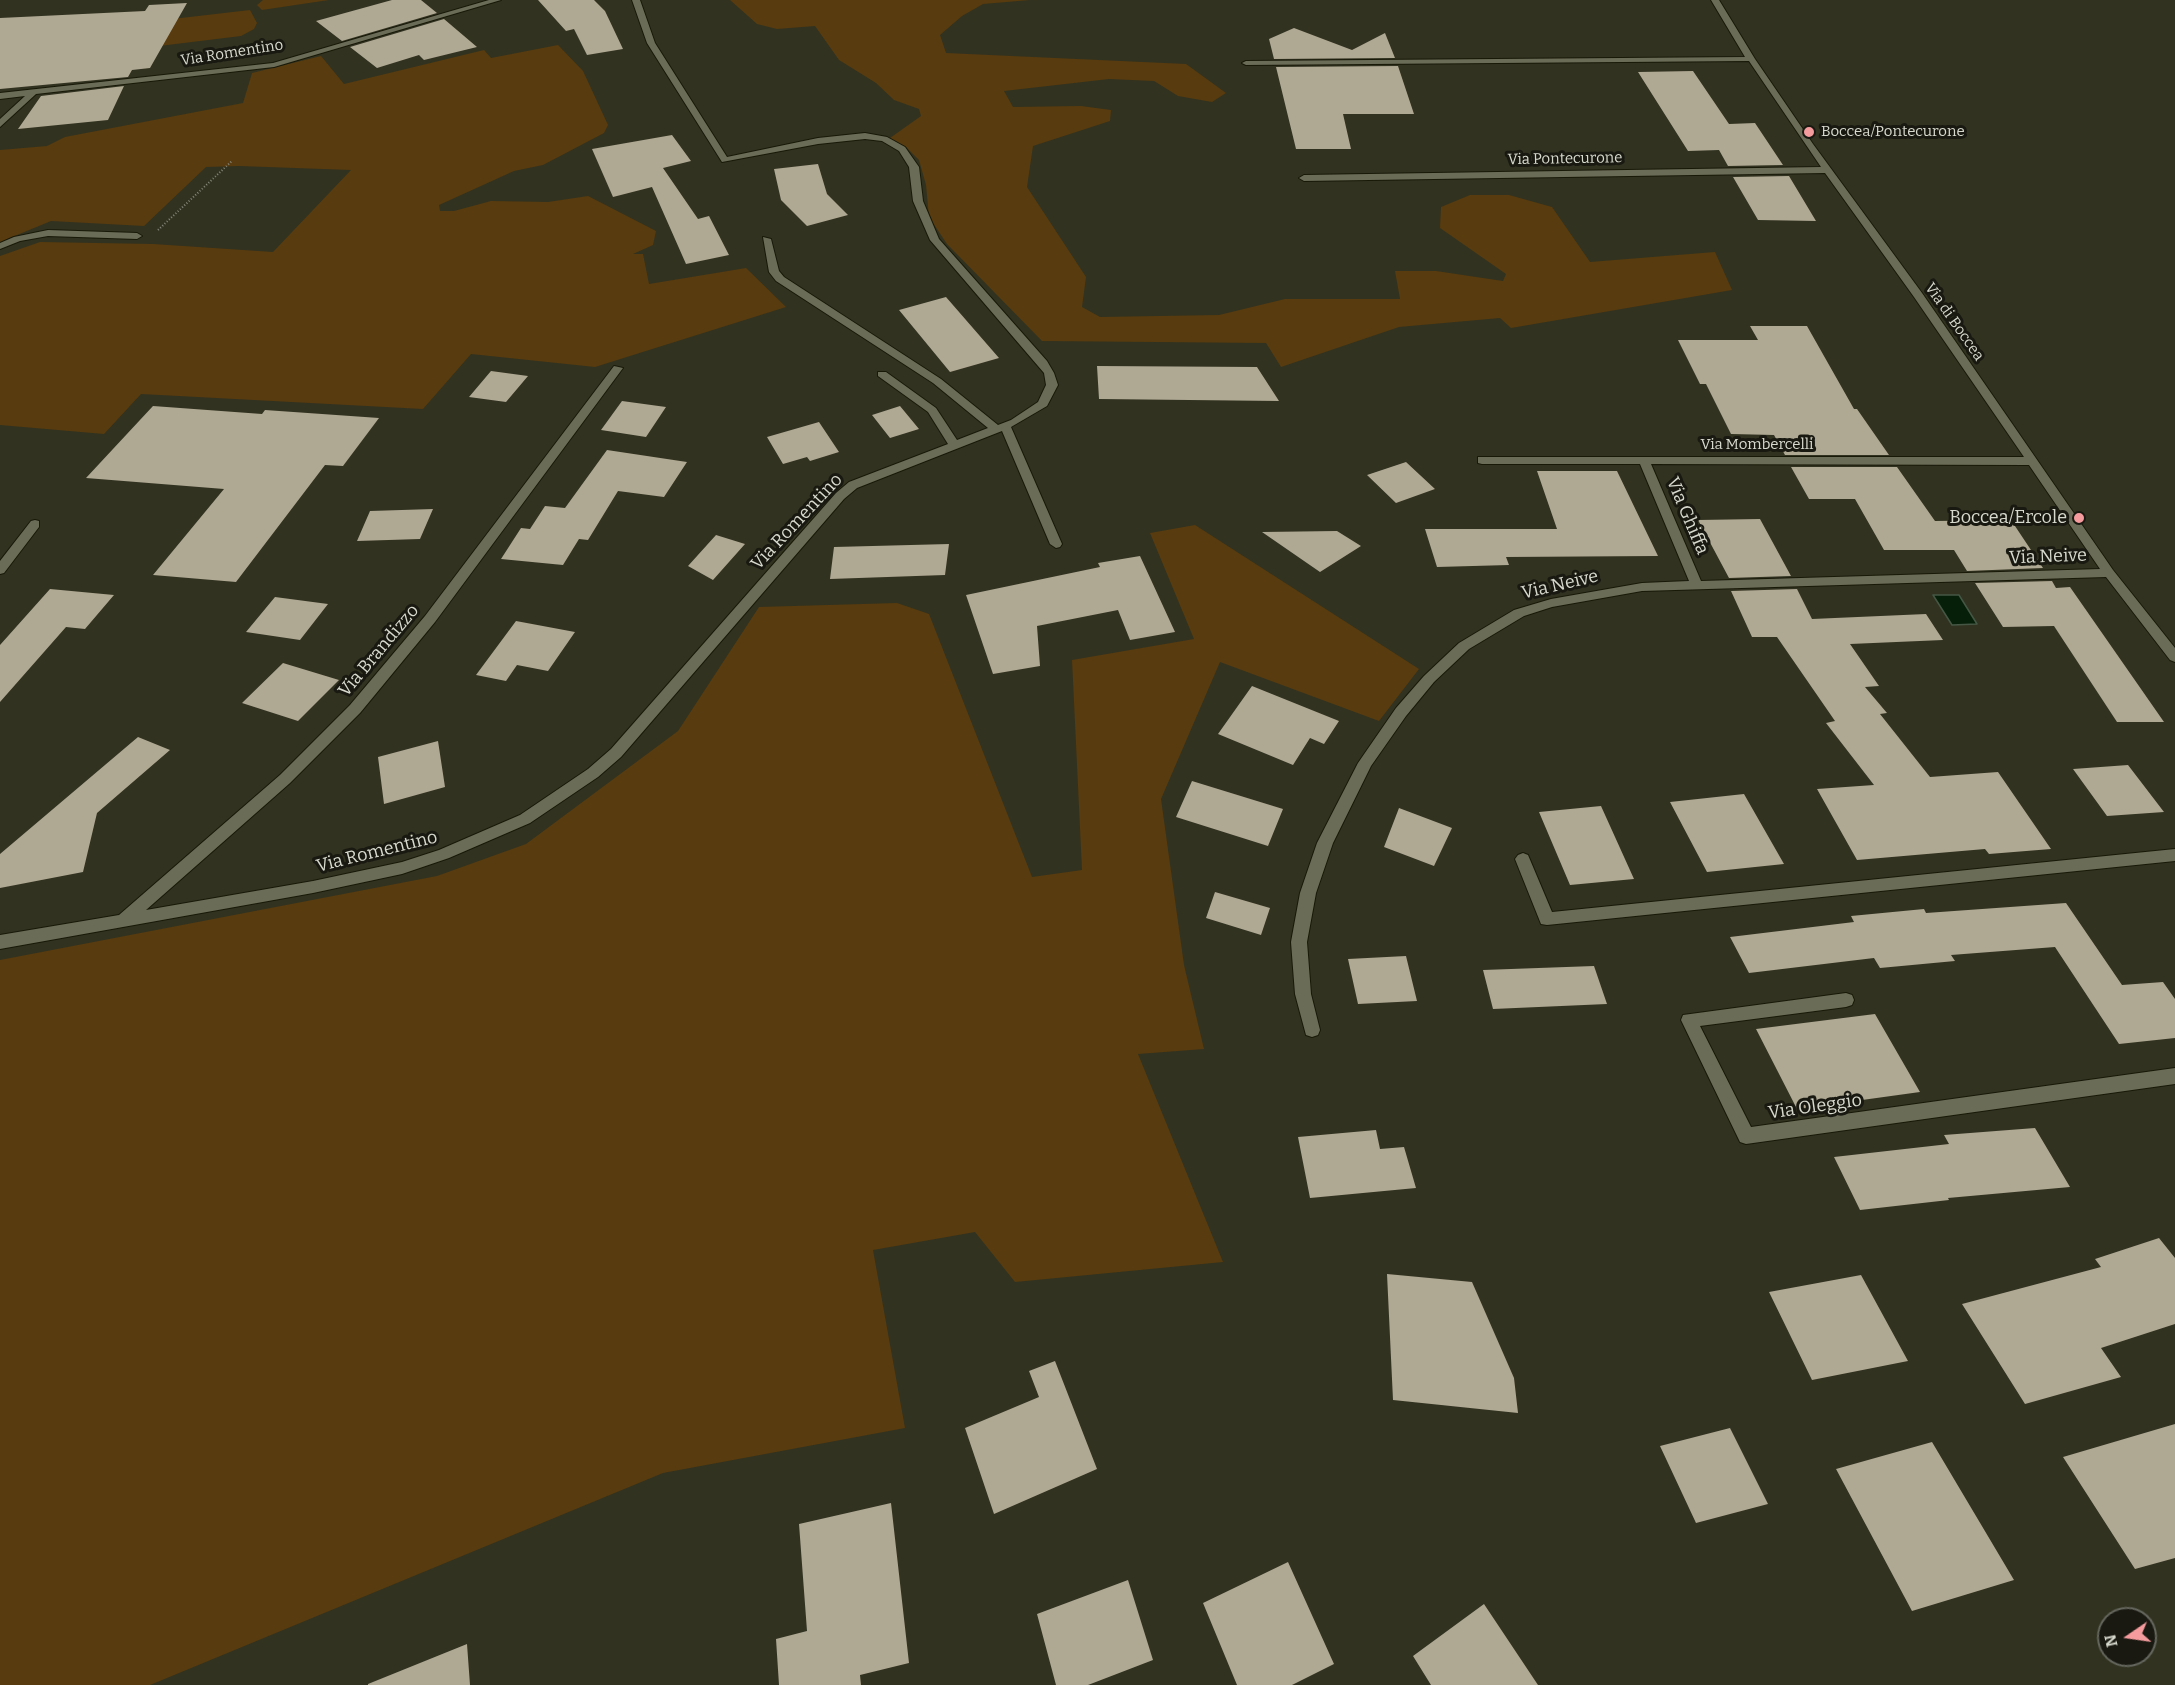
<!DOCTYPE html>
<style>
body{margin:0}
#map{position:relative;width:2175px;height:1685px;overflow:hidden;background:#313220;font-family:Bitter,serif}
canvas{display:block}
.north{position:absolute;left:2097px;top:1607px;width:60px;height:60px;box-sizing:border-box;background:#191911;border:2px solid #65665d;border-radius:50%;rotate:257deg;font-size:16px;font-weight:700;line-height:24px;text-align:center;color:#d8d9ce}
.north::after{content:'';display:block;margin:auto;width:21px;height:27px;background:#f59b9d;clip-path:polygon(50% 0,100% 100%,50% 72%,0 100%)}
</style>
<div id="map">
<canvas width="2175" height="1685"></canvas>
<div class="north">N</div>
</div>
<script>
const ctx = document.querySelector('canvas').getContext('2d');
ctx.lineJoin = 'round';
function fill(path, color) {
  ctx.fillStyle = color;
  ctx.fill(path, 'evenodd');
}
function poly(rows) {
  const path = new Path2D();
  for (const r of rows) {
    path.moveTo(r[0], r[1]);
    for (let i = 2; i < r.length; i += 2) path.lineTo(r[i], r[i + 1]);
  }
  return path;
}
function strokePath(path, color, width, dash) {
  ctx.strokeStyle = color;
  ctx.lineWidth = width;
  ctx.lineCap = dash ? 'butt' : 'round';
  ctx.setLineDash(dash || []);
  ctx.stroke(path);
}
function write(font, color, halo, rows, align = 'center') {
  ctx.font = font + ' Bitter,serif';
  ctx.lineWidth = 6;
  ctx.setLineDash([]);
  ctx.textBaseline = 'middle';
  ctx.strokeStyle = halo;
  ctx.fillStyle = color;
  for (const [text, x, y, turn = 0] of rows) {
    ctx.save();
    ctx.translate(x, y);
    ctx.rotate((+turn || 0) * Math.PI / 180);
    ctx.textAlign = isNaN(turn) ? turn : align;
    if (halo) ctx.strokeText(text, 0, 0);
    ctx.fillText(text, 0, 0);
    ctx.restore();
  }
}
fill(poly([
 [263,0,329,0,262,10,257,5],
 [730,0,1030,0,983,4,962,16,940,35,946,53,1186,64,1226,93,1212,102,1178,96,1154,81,1109,79,1004,91,1013,107,1081,106,1111,110,1110,121,1033,146,1027,187,1086,277,1082,307,1100,317,1219,315,1285,299,1400,299,1395,271,1436,271,1503,281,1506,274,1440,228,1441,207,1470,195,1509,195,1552,207,1590,262,1715,252,1732,290,1511,328,1500,318,1399,327,1281,367,1266,343,1042,341,947,244,929,217,926,185,919,160,906,147,890,138,921,116,919,109,894,100,876,83,839,60,815,26,777,29,757,24],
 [250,10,257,23,254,29,241,36,110,52,129,24],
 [558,45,583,71,608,125,604,133,543,165,514,171,439,205,440,211,454,211,491,201,548,202,588,196,656,231,653,245,633,254,643,254,649,284,746,268,786,307,595,367,471,354,423,409,141,394,104,434,0,425,0,256,40,242,153,244,273,252,351,170,239,166,206,167,144,226,51,221,0,242,0,150,47,146,65,137,243,103,252,73,321,56,344,84,484,50,491,58],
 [1195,525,1419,669,1379,721,1220,662,1161,799,1184,965,1204,1049,1138,1054,1223,1262,1015,1282,975,1232,873,1250,905,1428,663,1473,150,1685,0,1685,0,960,437,876,526,844,678,731,759,607,897,603,929,614,1032,877,1082,870,1072,660,1194,639,1150,533]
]), '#583b0e');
const water = poly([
 [1933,595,1959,595,1977,624,1952,625,1933,595]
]);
fill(water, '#061f09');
strokePath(water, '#455744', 1.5);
fill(poly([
 [392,0,421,0,437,13,342,41,316,21],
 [538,0,594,0,605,11,623,49,587,55,574,29,566,31],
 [187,3,150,68,132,70,128,77,0,89,0,18,145,11,149,5],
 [444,19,477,47,424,60,419,55,377,68,350,47],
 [1294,28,1352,50,1385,33,1395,58,1274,59,1269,39],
 [1398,66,1414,114,1343,114,1351,149,1296,149,1276,67],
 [1693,71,1729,124,1755,123,1783,165,1728,166,1719,150,1688,151,1638,72],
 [124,86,108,120,18,129,41,96],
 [672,135,691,161,663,168,698,219,709,216,729,255,686,264,652,187,613,197,592,149],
 [818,164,827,194,848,215,807,226,781,200,774,169],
 [1789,176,1816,221,1758,220,1733,177],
 [946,297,999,358,950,372,899,310],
 [1750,326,1807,326,1854,409,1857,409,1889,455,1785,455,1774,435,1731,434,1706,384,1700,384,1678,340,1758,340],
 [1097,366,1257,367,1279,401,1099,399],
 [491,371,528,376,506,402,469,397],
 [622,401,666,407,646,437,601,430],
 [153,406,262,414,265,410,379,418,343,466,325,465,236,582,153,575,224,489,86,478],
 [900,406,919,429,890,438,872,415],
 [819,422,839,452,810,461,807,457,783,464,767,437],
 [607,450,687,462,664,497,618,491,588,540,579,539,563,565,501,559,521,528,530,529,545,506,565,508],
 [1406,462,1435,489,1396,503,1367,475],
 [1791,467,1897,467,1935,521,2011,520,2043,568,1967,571,1954,550,1884,550,1855,499,1809,499],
 [1537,471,1617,471,1658,556,1506,557,1509,565,1437,567,1425,529,1557,529],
 [433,509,420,539,357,541,370,511],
 [1760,519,1791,576,1729,578,1698,520],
 [1337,531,1361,546,1320,572,1262,532],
 [716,535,745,544,713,580,688,566],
 [949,544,945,575,830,579,834,547],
 [1140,556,1175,632,1130,640,1118,610,1037,626,1040,666,993,674,966,595,1100,567,1098,563],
 [2052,581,2056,588,2070,587,2164,722,2117,722,2054,626,2003,627,1975,583],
 [50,589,114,595,85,629,66,627,0,702,0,645],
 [1797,589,1812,619,1926,614,1943,640,1850,644,1879,686,1865,687,1887,713,1880,714,1930,777,1998,772,2051,849,1989,854,1985,849,1857,860,1817,789,1874,785,1826,723,1835,721,1777,637,1752,637,1731,591],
 [275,597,328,604,300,640,246,632],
 [516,621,575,632,548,671,517,665,506,681,476,675],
 [283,663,339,680,298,721,242,703],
 [1252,686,1339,721,1324,744,1310,738,1293,765,1218,734],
 [138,737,170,750,97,813,83,872,0,888,0,854],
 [438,741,445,787,384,804,378,757],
 [2128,765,2164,812,2107,816,2073,769],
 [1192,781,1283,809,1268,846,1176,817],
 [1744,794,1784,864,1707,872,1670,802],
 [1601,806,1634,879,1570,885,1539,812],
 [1399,808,1452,828,1434,866,1384,847],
 [1215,892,1270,908,1261,935,1206,918],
 [2066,903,2122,985,2163,982,2175,999,2175,1038,2119,1044,2055,947,1951,955,1955,961,1880,968,1874,958,1749,973,1730,937,1854,922,1851,916,1924,909,1926,913],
 [1406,956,1417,1001,1358,1004,1348,959],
 [1594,966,1607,1004,1493,1009,1483,970],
 [1875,1014,1920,1092,1797,1109,1756,1029],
 [2035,1128,2070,1187,1948,1198,1949,1200,1860,1210,1834,1157,1949,1144,1944,1135],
 [1376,1130,1380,1149,1404,1147,1416,1188,1310,1198,1298,1137],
 [2159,1238,2175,1258,2175,1324,2101,1348,2121,1377,2025,1404,1962,1304,2101,1267,2095,1259],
 [1387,1274,1472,1282,1514,1378,1518,1413,1393,1400],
 [1861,1275,1908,1361,1812,1380,1769,1292],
 [1055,1361,1097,1469,994,1514,965,1428,1039,1397,1029,1371],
 [2175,1424,2175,1558,2135,1569,2063,1457],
 [1730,1428,1768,1504,1696,1523,1660,1446],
 [1932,1442,2014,1580,1912,1611,1836,1469],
 [891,1503,909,1663,860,1675,861,1685,779,1685,776,1639,807,1631,799,1524],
 [1288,1562,1334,1664,1292,1685,1237,1685,1203,1603],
 [1128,1580,1153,1660,1088,1685,1056,1685,1037,1614],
 [1484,1604,1538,1685,1431,1685,1413,1656],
 [467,1644,470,1685,368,1685,368,1684]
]), '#afa893');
const minor = poly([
 [489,0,501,0,274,67,36,94,0,127,0,119,25,96,0,99,0,93,273,63,489,0],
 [632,0,640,0,655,43,727,157,818,138,865,133,887,137,905,147,919,167,923,201,939,239,1047,361,1054,373,1058,385,1047,406,1011,427,1062,544,1060,547,1056,548,1050,544,1002,431,857,488,844,499,621,757,598,777,530,823,449,858,402,874,313,893,0,949,0,935,119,915,280,775,350,705,425,616,614,366,623,368,435,622,360,713,290,783,146,910,313,881,402,862,439,850,520,815,588,769,611,749,836,493,849,482,948,444,928,412,878,376,878,372,886,372,936,408,957,440,988,428,933,383,776,281,769,272,763,237,771,239,779,271,784,277,941,379,998,425,1011,420,1038,402,1046,385,1044,373,930,240,913,201,909,167,899,151,882,141,865,139,818,144,722,162,647,43,632,0],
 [1711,0,1719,0,1755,59,1813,144,1922,293,2113,570,2175,648,2175,662,2170,660,2106,577,1642,591,1552,607,1524,616,1469,649,1434,682,1406,716,1371,766,1333,843,1316,893,1307,942,1311,994,1320,1030,1318,1035,1312,1037,1306,1035,1295,994,1291,942,1300,893,1317,843,1358,763,1396,708,1424,676,1459,643,1514,610,1551,599,1642,583,1689,581,1640,464,1482,464,1478,463,1478,457,2024,457,1914,297,1825,173,1304,181,1299,178,1304,175,1821,167,1749,61,1246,65,1242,63,1246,61,1745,57,1711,0],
 [1651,464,2029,465,2100,569,1701,581,1651,464],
 [48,230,137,233,142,236,137,239,48,236,20,241,0,249,0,243,14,237,48,230],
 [35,520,39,521,39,527,4,573,0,574,0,561,31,521,35,520],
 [2175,849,2175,861,1547,925,1541,924,1515,859,1518,855,1523,853,1528,855,1552,912,2175,849],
 [1846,993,1852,995,1854,1000,1852,1005,1846,1007,1700,1026,1751,1127,2175,1068,2175,1084,1746,1144,1740,1142,1681,1020,1683,1015,1846,993]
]);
strokePath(minor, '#191908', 2);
strokePath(poly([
 [158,230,232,161]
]), '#868778', 2, [1, 2]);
fill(minor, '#6b6c58');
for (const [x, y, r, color] of [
 [1809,132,6,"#f59b9d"],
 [2079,518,6,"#f59b9d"]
]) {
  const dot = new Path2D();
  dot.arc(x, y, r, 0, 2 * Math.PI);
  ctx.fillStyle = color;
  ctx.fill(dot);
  strokePath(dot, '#191911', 2);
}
write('15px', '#d8d9ce', '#191911', [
 ["Via Romentino",232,53,-9],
 ["Via Pontecurone",1565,159,-1],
 ["Via di Boccea",1954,322,55],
 ["Via Mombercelli",1757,445]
]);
write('15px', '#d8d9ce', '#191911', [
 ["Boccea/Pontecurone",1821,132]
], 'left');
write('18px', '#d8d9ce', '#191911', [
 ["Via Ghiffa",1687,516,67],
 ["Via Romentino",797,522,-47],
 ["Via Neive",2048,557,-2],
 ["Via Neive",1560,585,-13],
 ["Via Brandizzo",379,651,-50],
 ["Via Romentino",377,852,-14],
 ["Via Oleggio",1815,1107,-8]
]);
write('18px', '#d8d9ce', '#191911', [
 ["Boccea/Ercole",2067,518]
], 'right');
</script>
